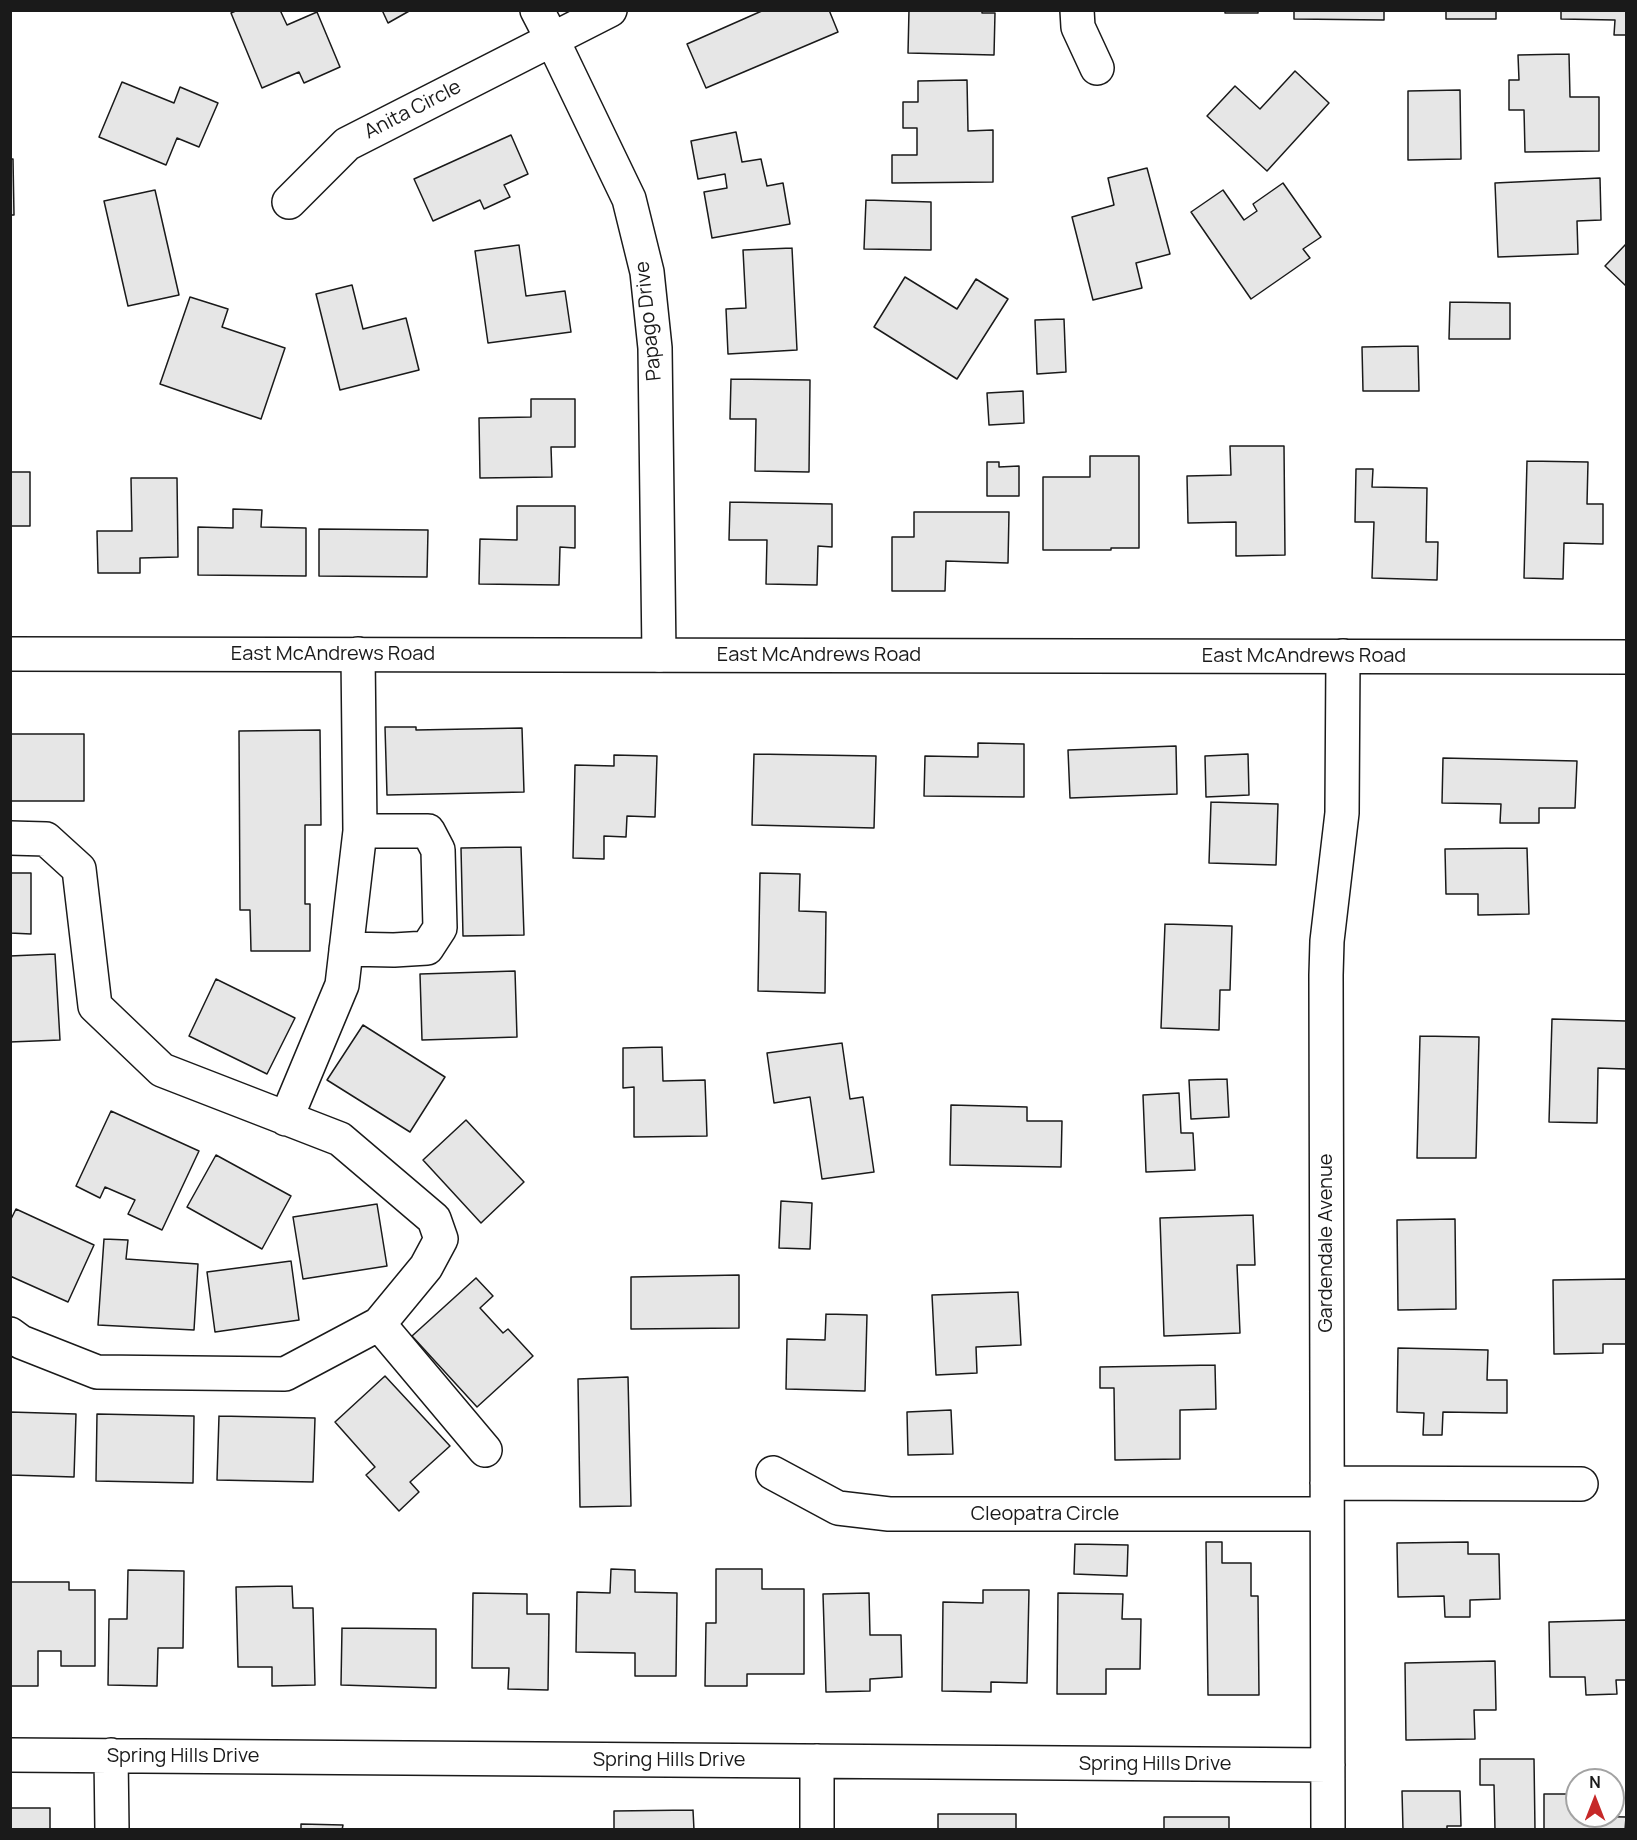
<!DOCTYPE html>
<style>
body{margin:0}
#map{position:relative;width:1637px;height:1840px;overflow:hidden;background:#fff;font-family:Manrope,sans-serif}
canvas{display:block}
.frame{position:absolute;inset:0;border:12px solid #1a1a1a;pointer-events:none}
.north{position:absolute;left:1565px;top:1768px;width:60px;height:60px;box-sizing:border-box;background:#fff;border:2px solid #a3a3a3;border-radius:50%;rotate:0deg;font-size:16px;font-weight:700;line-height:24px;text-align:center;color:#1a1a1a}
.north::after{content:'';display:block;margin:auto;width:21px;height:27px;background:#c62828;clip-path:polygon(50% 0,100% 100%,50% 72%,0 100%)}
</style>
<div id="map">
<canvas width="1637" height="1840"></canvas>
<div class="frame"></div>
<div class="north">N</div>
</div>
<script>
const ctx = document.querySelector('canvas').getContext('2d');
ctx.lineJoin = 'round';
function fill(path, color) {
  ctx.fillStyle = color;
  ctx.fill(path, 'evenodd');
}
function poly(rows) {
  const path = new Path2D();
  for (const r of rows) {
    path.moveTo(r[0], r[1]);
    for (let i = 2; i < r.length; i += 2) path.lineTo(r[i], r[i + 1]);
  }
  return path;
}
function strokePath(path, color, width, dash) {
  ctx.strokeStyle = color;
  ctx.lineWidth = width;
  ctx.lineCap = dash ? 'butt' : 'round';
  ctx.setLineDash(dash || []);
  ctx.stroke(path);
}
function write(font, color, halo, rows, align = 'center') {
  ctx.font = font + ' Manrope,sans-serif';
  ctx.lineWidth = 4.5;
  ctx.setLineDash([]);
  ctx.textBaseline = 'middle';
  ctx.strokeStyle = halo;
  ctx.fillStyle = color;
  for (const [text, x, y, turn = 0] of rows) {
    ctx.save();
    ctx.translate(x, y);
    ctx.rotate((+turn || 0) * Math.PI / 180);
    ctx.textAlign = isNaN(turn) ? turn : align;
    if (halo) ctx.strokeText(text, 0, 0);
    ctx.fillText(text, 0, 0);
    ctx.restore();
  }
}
const building = poly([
 [238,10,280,10,287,25,317,12,340,67,304,83,299,72,262,88,231,13,238,10],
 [382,10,411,10,388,23,382,10],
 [764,10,829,10,838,32,706,88,687,44,764,10],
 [909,10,982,10,982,13,995,13,994,55,908,53,909,10],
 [1225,10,1258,10,1258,13,1225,13,1225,10],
 [1294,10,1384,10,1384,20,1294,19,1294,10],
 [1446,10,1496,10,1496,19,1446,19,1446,10],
 [1561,10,1626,10,1626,35,1614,35,1615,20,1561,19,1561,10],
 [1569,54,1570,97,1599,97,1599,151,1525,152,1524,110,1509,110,1509,80,1519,80,1518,55,1569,54],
 [1295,71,1329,103,1267,171,1207,116,1235,86,1260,109,1295,71],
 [967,80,968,131,993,130,993,182,892,183,892,155,917,155,917,128,903,128,903,102,918,102,918,81,967,80],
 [122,82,174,103,180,87,218,103,199,147,177,138,166,165,99,137,122,82],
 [1460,90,1461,159,1408,160,1408,91,1460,90],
 [736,132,742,162,761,159,767,186,783,183,790,224,712,238,704,192,727,188,725,174,698,179,691,141,736,132],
 [511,135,528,174,504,185,510,197,484,209,480,200,433,221,414,179,511,135],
 [10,159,13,159,14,215,10,215,10,159],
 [1147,168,1170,254,1136,263,1142,288,1093,300,1072,217,1114,205,1108,178,1147,168],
 [1600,178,1601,220,1577,221,1578,254,1498,257,1495,183,1600,178],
 [1283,183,1321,237,1303,249,1310,258,1251,299,1191,212,1223,190,1244,220,1257,211,1253,204,1283,183],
 [155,190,179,295,128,306,104,201,155,190],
 [866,200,931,202,931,250,864,249,866,200],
 [1626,244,1626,286,1605,266,1626,244],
 [519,245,526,296,565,291,571,332,488,343,475,251,519,245],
 [792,248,797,350,728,354,726,309,746,308,743,250,792,248],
 [905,277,957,309,976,279,1008,299,957,379,874,327,905,277],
 [352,285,363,329,406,318,419,370,340,390,316,294,352,285],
 [190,297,228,309,222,327,285,348,261,419,160,384,190,297],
 [1450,302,1510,303,1510,339,1449,339,1450,302],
 [1064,319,1066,372,1037,374,1035,320,1064,319],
 [1418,346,1419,391,1363,391,1362,347,1418,346],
 [731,379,810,380,809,472,755,471,756,419,730,419,731,379],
 [1023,391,1024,423,989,425,987,393,1023,391],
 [531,399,575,399,575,447,551,447,552,477,480,478,479,418,531,417,531,399],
 [1230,446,1284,446,1285,555,1236,556,1236,522,1188,523,1187,476,1231,475,1230,446],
 [1090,456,1139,456,1139,548,1111,548,1111,550,1043,550,1043,477,1090,477,1090,456],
 [1527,461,1588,462,1587,504,1603,504,1603,544,1564,543,1563,579,1524,578,1527,461],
 [987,462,999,462,999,467,1019,466,1019,496,987,496,987,462],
 [1356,469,1373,469,1372,487,1427,488,1426,542,1438,542,1437,580,1372,578,1374,522,1355,522,1356,469],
 [10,472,30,472,30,526,10,526,10,472],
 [131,478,177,478,178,557,140,558,140,573,98,573,97,531,132,531,131,478],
 [730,502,832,504,832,547,818,546,817,585,766,584,767,540,729,540,730,502],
 [517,506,575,506,575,548,560,547,559,585,479,584,480,539,517,540,517,506],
 [233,509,262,510,261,527,306,528,306,576,198,575,198,527,233,528,233,509],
 [914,512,1009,512,1008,563,946,561,945,591,892,591,892,537,914,537,914,512],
 [319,529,428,530,427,577,319,576,319,529],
 [385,727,416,727,416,730,522,728,524,792,387,795,385,727],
 [320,730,321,825,305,825,305,904,310,904,310,951,251,951,250,910,240,910,239,731,320,730],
 [10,734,84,734,84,801,10,801,10,734],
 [978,743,1024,744,1024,797,924,796,925,756,978,757,978,743],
 [1176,746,1177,794,1070,798,1068,750,1176,746],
 [754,754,876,756,874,828,752,825,754,754],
 [1248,754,1249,795,1206,797,1205,756,1248,754],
 [614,755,657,756,655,817,627,816,626,837,604,836,604,859,573,858,575,765,614,766,614,755],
 [1443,758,1577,761,1575,808,1539,808,1539,823,1500,823,1501,804,1442,803,1443,758],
 [1211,802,1278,804,1276,865,1209,863,1211,802],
 [521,847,524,935,463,936,461,848,521,847],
 [1527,848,1529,914,1478,915,1478,894,1446,894,1445,849,1527,848],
 [10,873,31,873,31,934,10,933,10,873],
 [760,873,800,874,799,911,826,912,825,993,758,991,760,873],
 [1165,924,1232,926,1230,990,1220,990,1219,1030,1161,1028,1165,924],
 [55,954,60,1040,10,1042,10,956,55,954],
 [515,971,517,1037,422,1040,420,974,515,971],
 [216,979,295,1018,267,1074,189,1036,216,979],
 [1552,1019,1626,1021,1626,1069,1598,1068,1597,1123,1549,1122,1552,1019],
 [363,1025,445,1077,410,1132,327,1080,363,1025],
 [1420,1036,1479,1037,1476,1158,1417,1158,1420,1036],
 [842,1043,850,1099,863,1097,874,1172,822,1179,810,1097,774,1103,767,1053,842,1043],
 [662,1047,663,1081,705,1080,707,1136,634,1137,634,1087,623,1088,623,1048,662,1047],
 [1227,1079,1229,1117,1191,1119,1189,1080,1227,1079],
 [1179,1093,1181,1133,1193,1133,1195,1170,1146,1172,1143,1095,1179,1093],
 [951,1105,1027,1107,1027,1121,1062,1121,1061,1167,950,1165,951,1105],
 [111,1111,199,1151,162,1230,128,1214,135,1200,105,1187,100,1198,76,1186,111,1111],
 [466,1120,524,1182,481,1223,423,1160,466,1120],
 [216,1155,291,1196,262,1249,187,1207,216,1155],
 [781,1201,812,1203,810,1249,779,1248,781,1201],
 [377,1204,387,1266,303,1279,293,1217,377,1204],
 [16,1209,94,1245,68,1302,10,1276,10,1221,16,1209],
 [1253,1215,1255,1265,1237,1265,1240,1333,1164,1336,1160,1218,1253,1215],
 [1455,1219,1456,1309,1398,1310,1397,1220,1455,1219],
 [104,1239,128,1240,126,1259,198,1264,194,1330,98,1325,104,1239],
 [291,1261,299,1320,215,1332,207,1272,291,1261],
 [739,1275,739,1328,631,1329,631,1277,739,1275],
 [476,1278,493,1296,480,1308,503,1333,508,1329,533,1356,477,1407,412,1336,476,1278],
 [1626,1279,1626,1344,1603,1344,1603,1353,1554,1354,1553,1280,1626,1279],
 [1018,1292,1021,1345,976,1347,977,1373,936,1375,932,1295,1018,1292],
 [826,1314,867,1315,865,1391,786,1389,787,1339,825,1340,826,1314],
 [1398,1348,1488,1350,1487,1380,1507,1380,1507,1413,1443,1412,1442,1435,1423,1435,1424,1413,1397,1412,1398,1348],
 [1215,1365,1216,1409,1180,1410,1180,1459,1115,1460,1114,1388,1100,1388,1100,1367,1215,1365],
 [385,1376,450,1446,410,1482,419,1492,399,1511,366,1475,375,1467,335,1422,385,1376],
 [628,1377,631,1506,580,1507,578,1379,628,1377],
 [951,1410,953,1454,908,1455,907,1412,951,1410],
 [10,1412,76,1414,74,1477,10,1475,10,1412],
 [97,1414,194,1416,193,1483,96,1481,97,1414],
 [219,1416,315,1418,313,1482,217,1480,219,1416],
 [1206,1542,1222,1542,1222,1563,1251,1563,1251,1596,1258,1596,1259,1695,1208,1695,1206,1542],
 [1468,1542,1468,1554,1499,1554,1500,1599,1470,1600,1470,1617,1445,1617,1444,1596,1398,1597,1397,1543,1468,1542],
 [1075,1544,1128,1545,1127,1576,1074,1574,1075,1544],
 [611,1569,635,1570,635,1592,677,1593,676,1676,635,1676,635,1653,576,1652,577,1592,610,1593,611,1569],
 [716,1569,762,1569,762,1589,804,1589,804,1674,747,1674,747,1686,705,1686,706,1623,716,1623,716,1569],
 [128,1570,184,1571,183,1648,158,1648,157,1686,108,1685,109,1619,127,1619,128,1570],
 [10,1582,69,1582,69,1590,95,1590,95,1666,61,1666,61,1651,38,1651,38,1686,10,1686,10,1582],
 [292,1586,293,1608,313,1608,315,1685,272,1686,272,1667,238,1667,236,1587,292,1586],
 [983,1590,1029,1590,1027,1683,991,1682,991,1692,942,1691,943,1602,983,1603,983,1590],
 [473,1593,527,1594,527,1614,549,1614,548,1690,508,1689,509,1668,472,1668,473,1593],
 [869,1593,870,1635,901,1635,902,1677,870,1679,870,1691,826,1692,823,1594,869,1593],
 [1058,1593,1123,1594,1122,1619,1141,1619,1140,1669,1106,1669,1106,1694,1057,1694,1058,1593],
 [1626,1620,1626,1680,1616,1680,1617,1694,1586,1695,1585,1677,1550,1677,1549,1622,1626,1620],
 [342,1628,436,1629,436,1688,341,1685,342,1628],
 [1495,1661,1496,1710,1474,1710,1475,1739,1406,1740,1405,1663,1495,1661],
 [1480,1759,1534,1759,1535,1830,1495,1830,1494,1785,1480,1785,1480,1759],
 [1402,1791,1460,1791,1461,1826,1447,1826,1447,1830,1403,1830,1402,1791],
 [1544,1794,1577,1794,1577,1816,1626,1817,1625,1830,1544,1830,1544,1794],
 [10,1808,50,1808,50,1830,10,1830,10,1808],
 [693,1810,694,1830,614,1830,614,1811,693,1810],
 [938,1814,1016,1814,1016,1830,938,1830,938,1814],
 [1164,1817,1229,1817,1229,1830,1164,1830,1164,1817],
 [301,1824,343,1825,342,1830,301,1830,301,1824]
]);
fill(building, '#e6e6e6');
strokePath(building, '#1a1a1a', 1.5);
const minor = poly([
 [537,10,552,39,629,199,647,272,655,348,659,655],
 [1077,10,1078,27,1097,68],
 [289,202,347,144,610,10],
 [10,838,46,839,79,869,95,1006,162,1070,340,1139,434,1219,441,1239,426,1267,379,1324,285,1374,97,1372,21,1342,10,1334],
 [346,949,394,950,427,948,440,928,438,850,428,831,360,831],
 [286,1119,342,985,360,831,358,654],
 [379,1324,485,1450],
 [773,1473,838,1508,889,1514,1327,1514],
 [1327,1483,1581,1484],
 [10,1755,1328,1765],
 [111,1755,112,1830],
 [817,1761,817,1830],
 [1328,1830,1326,975,1327,941,1342,813,1343,656]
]);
const major = poly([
 [10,654,1626,657]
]);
strokePath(minor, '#1a1a1a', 36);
strokePath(major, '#1a1a1a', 36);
strokePath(minor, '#fff', 33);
strokePath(major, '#fff', 33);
write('20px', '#1a1a1a', '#fff', [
 ["Anita Circle",413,110,-27],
 ["Papago Drive",649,321,-96],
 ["East McAndrews Road",333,654],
 ["East McAndrews Road",819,655],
 ["East McAndrews Road",1304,656],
 ["Gardendale Avenue",1326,1243,-90],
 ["Cleopatra Circle",1045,1514],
 ["Spring Hills Drive",183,1756],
 ["Spring Hills Drive",669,1760],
 ["Spring Hills Drive",1155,1764]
]);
</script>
